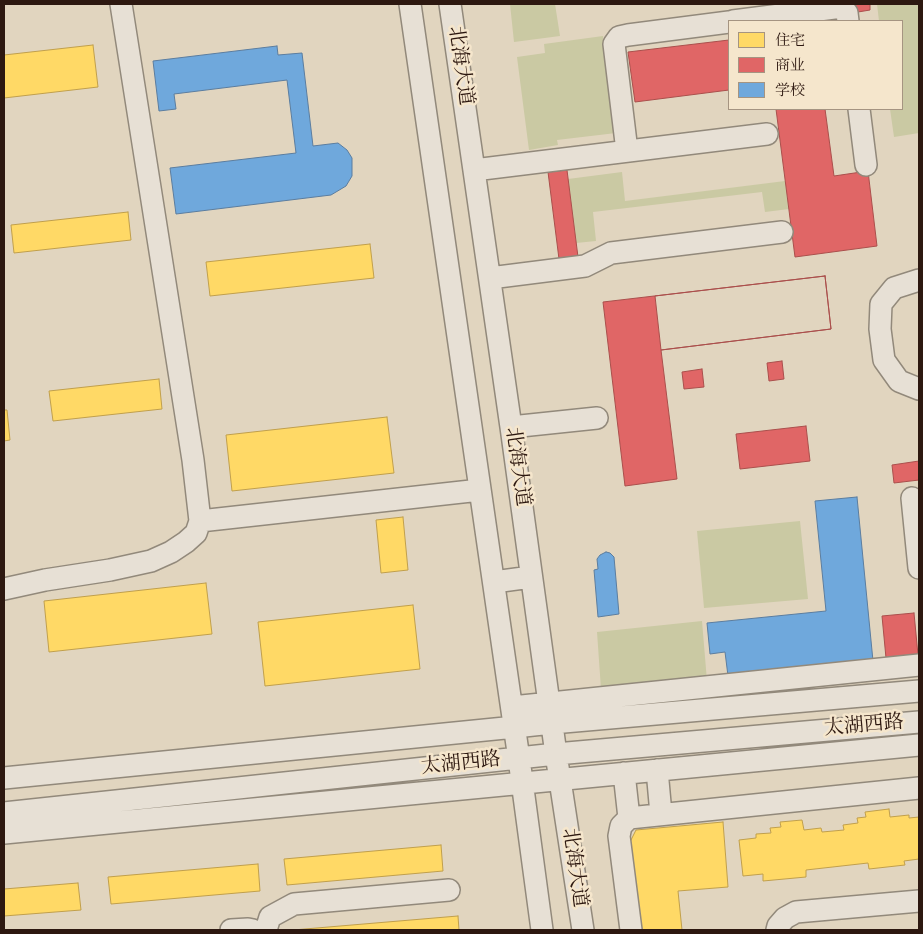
<!DOCTYPE html>
<meta charset="utf-8">
<style>
body{margin:0}
#map{position:relative;width:923px;height:934px;overflow:hidden;background:#e1d5bf;font-family:Vollkorn,"Noto Serif SC",serif}
canvas{display:block}
.frame{position:absolute;inset:0;border:5px solid #2d1810;pointer-events:none}
.legend{position:absolute;left:728px;top:20px;width:175px;height:90px;box-sizing:border-box;background:#f5e6cc;border:1px solid #a59481;margin:0;padding:6px 9px;list-style:none;font-size:15px;color:#2d1810}
.legend li{display:flex;align-items:center;gap:10px;height:25px}
.legend b{width:25px;border:1px solid #a59481}
</style>
<div id="map">
<canvas width="923" height="934"></canvas>
<div class="frame"></div>
<ul class="legend">
<li><b style="height:14px;background:#ffd966"></b>住宅</li>
<li><b style="height:14px;background:#e06666"></b>商业</li>
<li><b style="height:14px;background:#6fa8dc"></b>学校</li>
</ul>
</div>
<script>
const ctx = document.querySelector('canvas').getContext('2d');
ctx.lineJoin = 'round';
function fill(path, color) {
  ctx.fillStyle = color;
  ctx.fill(path, 'evenodd');
}
function poly(rows) {
  const path = new Path2D();
  for (const r of rows) {
    path.moveTo(r[0], r[1]);
    for (let i = 2; i < r.length; i += 2) path.lineTo(r[i], r[i + 1]);
  }
  return path;
}
function strokePath(path, color, width, dash) {
  ctx.strokeStyle = color;
  ctx.lineWidth = width;
  ctx.lineCap = dash ? 'butt' : 'round';
  ctx.setLineDash(dash || []);
  ctx.stroke(path);
}
function write(font, color, halo, rows, align = 'center') {
  ctx.font = font + ' Vollkorn,"Noto Serif SC",serif';
  ctx.lineWidth = 5;
  ctx.setLineDash([]);
  ctx.textBaseline = 'middle';
  ctx.strokeStyle = halo;
  ctx.fillStyle = color;
  for (const [text, x, y, turn = 0] of rows) {
    ctx.save();
    ctx.translate(x, y);
    ctx.rotate((+turn || 0) * Math.PI / 180);
    ctx.textAlign = isNaN(turn) ? turn : align;
    if (halo) ctx.strokeText(text, 0, 0);
    ctx.fillText(text, 0, 0);
    ctx.restore();
  }
}
fill(poly([
 [510,4,555,4,560,36,514,42],
 [877,4,919,4,919,133,894,137,890,109,902,109,902,21,879,21],
 [603,36,616,133,557,140,558,145,529,150,517,57,545,53,544,44],
 [622,172,625,201,785,181,789,209,765,212,762,192,593,212,596,241,576,243,568,179],
 [800,521,808,599,704,608,697,531],
 [702,621,707,681,601,689,597,632]
]), '#cac9a3');
const homes = poly([
 [93,45,98,87,4,98,4,55,93,45],
 [128,212,131,240,14,253,11,225,128,212],
 [370,244,374,278,210,296,206,262,370,244],
 [159,379,162,409,53,421,49,391,159,379],
 [4,410,7,410,10,440,4,441,4,410],
 [387,417,394,473,232,491,226,435,387,417],
 [403,517,408,570,381,573,376,520,403,517],
 [206,583,212,634,49,652,44,601,206,583],
 [413,605,420,669,265,686,258,622,413,605],
 [889,809,890,817,909,815,909,818,919,817,919,859,904,861,905,865,869,869,868,863,806,870,806,877,763,881,763,874,743,876,739,840,756,838,756,834,771,833,770,828,781,827,780,822,802,820,804,830,821,828,822,832,844,830,843,825,858,823,857,818,866,817,865,812,889,809],
 [723,822,728,887,678,891,682,930,638,930,628,846,636,830,723,822],
 [441,845,443,871,287,885,284,859,441,845],
 [258,864,260,891,111,904,108,877,258,864],
 [78,883,81,910,4,916,4,889,78,883],
 [458,916,459,930,293,930,458,916]
]);
fill(homes, '#ffd966');
strokePath(homes, '#c09f4c', 1);
const shops = poly([
 [851,4,870,4,870,10,852,13,851,4],
 [729,40,729,90,635,102,628,52,729,40],
 [776,109,825,109,834,176,868,171,877,246,795,257,776,109],
 [567,170,578,257,559,259,548,172,567,170],
 [825,276,831,329,661,350,677,479,625,486,603,302,825,276],
 [825,276,831,329,661,350,655,296,825,276],
 [782,361,784,379,769,381,767,363,782,361],
 [702,369,704,387,684,389,682,372,702,369],
 [806,426,810,461,740,469,736,434,806,426],
 [919,461,919,480,894,483,892,465,919,461],
 [914,613,918,655,886,658,882,616,914,613]
]);
fill(shops, '#e06666');
strokePath(shops, '#aa4f4c', 1);
const schools = poly([
 [277,46,278,55,302,53,313,146,338,143,347,150,352,158,352,176,346,186,331,195,176,214,170,168,296,153,287,80,174,94,176,109,159,111,153,61,277,46],
 [857,497,873,661,728,676,725,652,710,654,707,623,826,611,815,501,857,497],
 [606,552,610,553,614,557,619,614,598,617,594,570,598,569,597,559,600,555,606,552]
]);
fill(schools, '#6fa8dc');
strokePath(schools, '#5b7d9f', 1);
const minor = poly([
 [410,4,519,759,542,930],
 [450,4,511,427,556,754,583,930],
 [733,21,842,7,847,13,848,21],
 [859,109,866,165],
 [627,151,614,44,619,37,628,35,729,22],
 [474,170,767,134],
 [490,278,585,266,611,253,782,232],
 [919,280,894,288,881,304,880,329,884,360,899,381,919,389],
 [511,427,597,418],
 [912,498,919,568],
 [200,521,480,490],
 [494,582,531,577],
 [4,589,45,580,110,570,151,561,171,552,186,542,196,533,200,521,193,460,121,4],
 [512,707,919,665],
 [657,770,661,814],
 [624,773,629,818],
 [4,778,515,727,552,723,919,691],
 [4,813,556,754,919,722],
 [4,833,919,745],
 [231,930,248,929,253,930],
 [266,930,270,917,294,904,449,890],
 [631,930,619,836,621,826,629,818,919,788],
 [777,930,778,926,785,918,796,912,919,901]
]);
strokePath(minor, '#92897b', 24);
strokePath(minor, '#e7e0d5', 21);
write('20px', '#2d1810', '#f5e6cc', [
 ["北海大道",459,66,82],
 ["北海大道",516,467,82],
 ["太湖西路",864,727,-5],
 ["太湖西路",461,765,-6],
 ["北海大道",573,868,82]
]);
</script>
